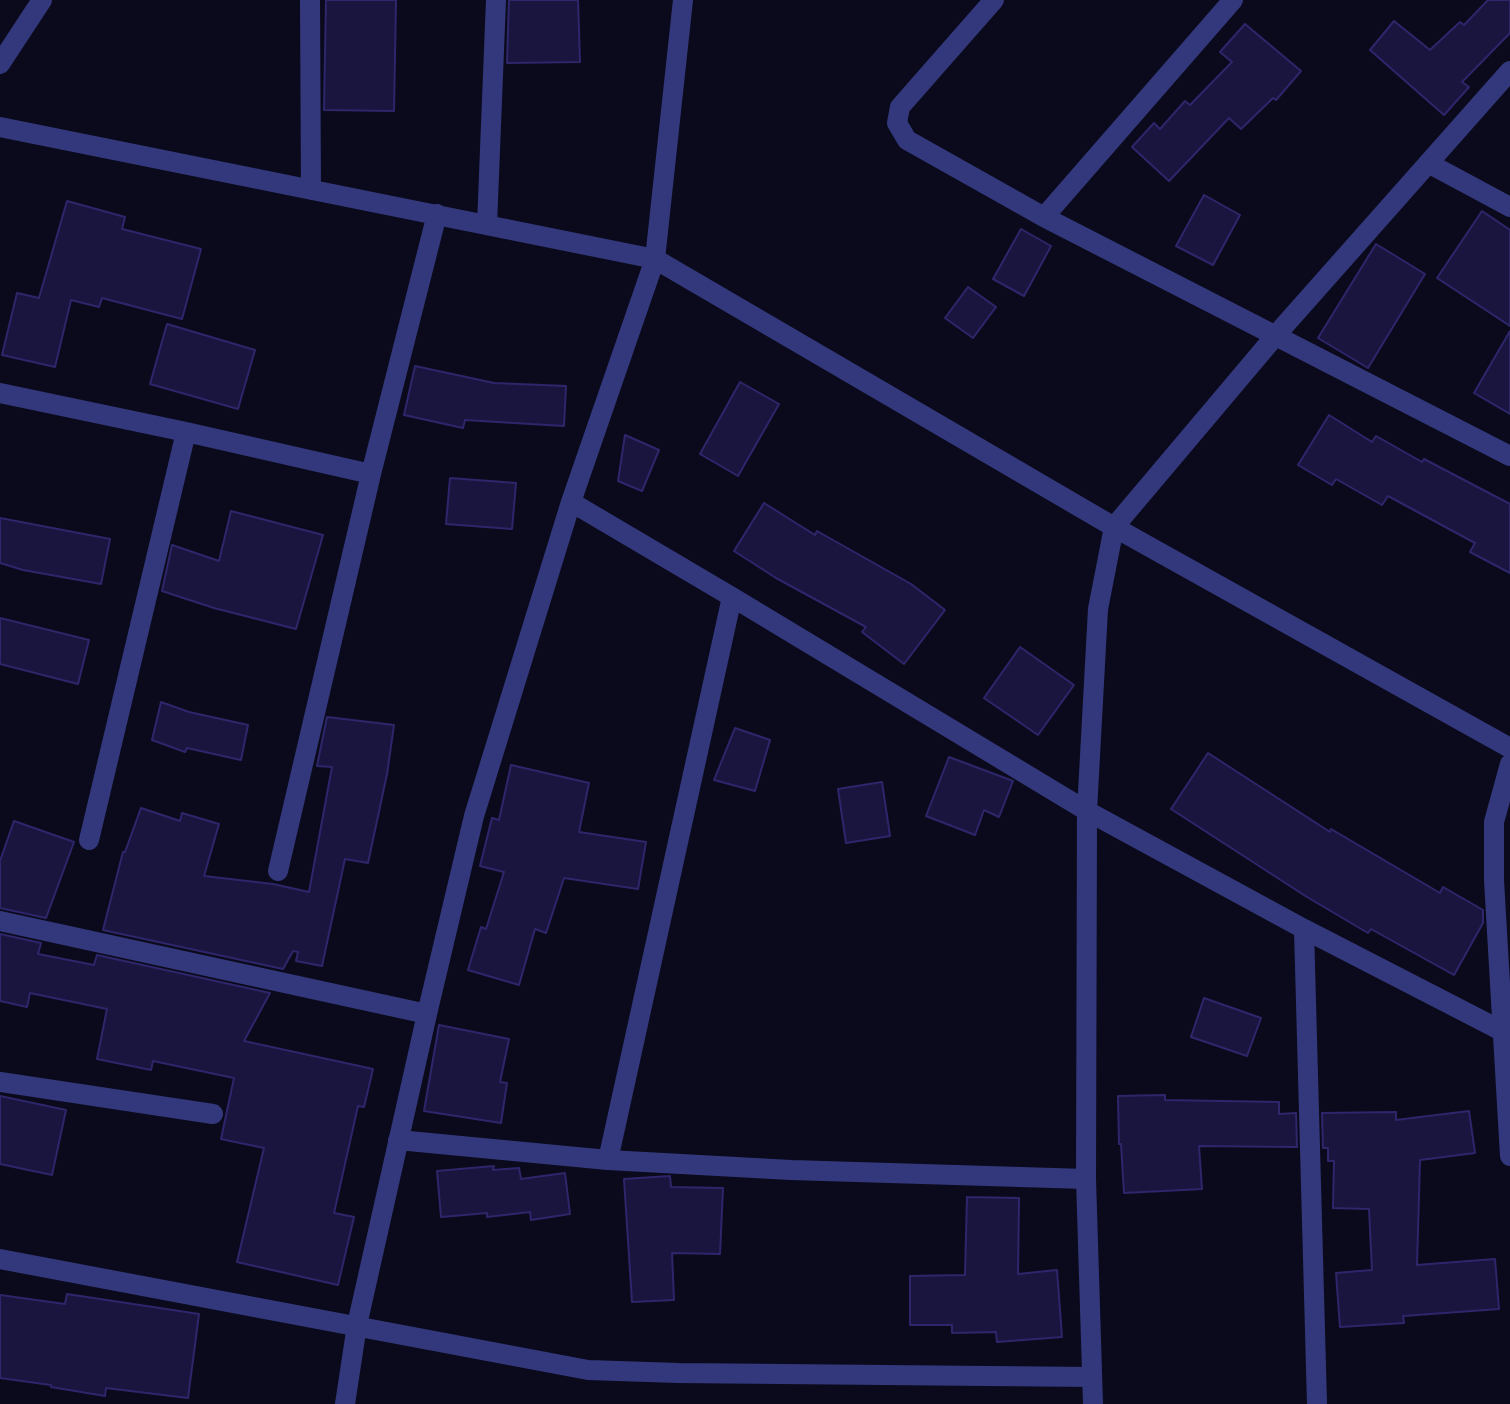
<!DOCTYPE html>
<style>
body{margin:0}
canvas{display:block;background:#0b0a1c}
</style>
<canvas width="1510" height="1404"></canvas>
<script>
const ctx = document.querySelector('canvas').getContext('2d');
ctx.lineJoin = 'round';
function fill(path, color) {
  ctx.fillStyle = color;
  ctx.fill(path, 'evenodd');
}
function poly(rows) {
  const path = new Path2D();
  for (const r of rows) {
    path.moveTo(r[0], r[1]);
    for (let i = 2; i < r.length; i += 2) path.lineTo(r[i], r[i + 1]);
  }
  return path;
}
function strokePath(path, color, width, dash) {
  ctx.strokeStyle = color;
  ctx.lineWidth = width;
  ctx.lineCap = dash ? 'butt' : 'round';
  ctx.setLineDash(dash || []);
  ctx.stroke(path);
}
const building = poly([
 [326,0,396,0,394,111,324,110,326,0],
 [509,0,578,0,580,62,507,63,509,0],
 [1488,0,1510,0,1510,33,1462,82,1469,87,1444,115,1370,50,1394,21,1430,50,1460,22,1464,25,1488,0],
 [1245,24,1301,71,1276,100,1273,98,1241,129,1229,118,1169,181,1132,147,1154,123,1160,129,1185,101,1190,105,1232,62,1220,52,1245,24],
 [1204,195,1240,215,1213,265,1176,246,1204,195],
 [67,201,125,217,122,229,201,249,182,319,102,298,99,307,71,300,55,367,2,355,17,293,39,298,67,201],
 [1482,211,1510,230,1510,326,1437,278,1482,211],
 [1021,229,1051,246,1024,296,993,279,1021,229],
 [1376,244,1425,274,1368,368,1318,338,1376,244],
 [968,287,996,307,973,338,945,318,968,287],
 [167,324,255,350,238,409,150,384,167,324],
 [1510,331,1510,414,1474,393,1510,331],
 [415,366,494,383,566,386,564,426,465,420,463,428,404,415,415,366],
 [740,382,779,404,738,476,700,454,740,382],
 [1329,415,1372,442,1376,436,1422,462,1424,459,1510,504,1510,573,1470,552,1475,543,1388,496,1382,505,1336,479,1332,485,1298,465,1329,415],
 [625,435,659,450,642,491,618,481,625,435],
 [450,478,516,483,512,529,446,524,450,478],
 [764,503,815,535,817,531,911,584,945,610,904,664,862,632,866,627,776,578,734,551,764,503],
 [231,511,323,535,296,629,214,608,162,591,172,545,219,561,231,511],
 [0,518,110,539,101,584,23,570,0,563,0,518],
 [0,618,89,640,78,684,0,664,0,618],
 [1020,647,1074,685,1038,735,984,698,1020,647],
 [161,702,189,712,248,725,241,760,187,748,185,752,152,740,161,702],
 [327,717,394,725,387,774,368,863,345,859,322,966,296,961,298,952,293,951,283,969,103,930,123,852,125,852,141,808,180,821,182,813,219,824,204,876,273,884,309,892,332,767,317,766,327,717],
 [735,728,770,740,755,791,714,780,735,728],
 [1208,753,1330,832,1331,829,1440,893,1443,887,1483,910,1483,923,1454,975,1371,929,1368,933,1307,897,1171,809,1208,753],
 [949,757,1013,781,999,817,984,810,975,835,926,816,949,757],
 [511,765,589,783,579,832,646,842,638,889,564,878,546,933,535,929,519,985,468,970,481,927,486,929,504,872,480,866,492,818,499,820,511,765],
 [882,782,890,836,846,843,838,789,882,782],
 [14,821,74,842,46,918,0,908,0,861,14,821],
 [0,934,41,943,38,954,94,965,97,955,270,993,244,1041,373,1069,364,1107,358,1106,334,1213,354,1217,338,1285,237,1262,264,1148,221,1139,234,1078,153,1061,151,1070,97,1059,107,1009,30,993,27,1007,0,1001,0,934],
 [1204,998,1261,1018,1247,1056,1191,1037,1204,998],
 [439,1025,509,1039,500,1082,507,1083,501,1123,424,1111,439,1025],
 [1165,1095,1165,1100,1279,1102,1279,1114,1296,1113,1297,1147,1199,1146,1202,1189,1124,1193,1121,1144,1119,1144,1118,1096,1165,1095],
 [0,1096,66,1110,52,1175,0,1164,0,1096],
 [1469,1111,1475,1153,1420,1160,1417,1265,1495,1259,1499,1309,1403,1316,1404,1323,1340,1327,1336,1273,1372,1270,1369,1209,1333,1208,1334,1161,1328,1161,1328,1148,1323,1148,1322,1113,1396,1112,1396,1120,1469,1111],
 [494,1166,493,1170,519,1168,521,1179,565,1173,570,1214,531,1220,530,1212,487,1217,487,1213,441,1217,437,1171,494,1166],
 [670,1176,671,1187,723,1188,720,1254,672,1253,674,1300,632,1302,624,1179,670,1176],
 [967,1197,1019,1198,1018,1274,1057,1270,1062,1337,997,1342,996,1332,952,1333,952,1325,910,1325,910,1276,965,1275,967,1197],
 [67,1294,199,1314,188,1398,106,1388,105,1396,51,1387,51,1385,0,1378,0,1295,65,1304,67,1294]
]);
fill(building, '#19153e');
strokePath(building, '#2d266b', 2);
strokePath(poly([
 [310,0,311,190],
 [994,0,900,107,897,123,907,140,1044,217,1510,456],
 [0,64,42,0],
 [0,127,655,259,1114,527,1510,748],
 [1428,163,1510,207],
 [1044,217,1233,0],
 [487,225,496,0],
 [0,393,186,432,371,474],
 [571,502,732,597,1087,811,1304,929,1502,1031],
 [1510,764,1494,822,1494,880,1510,1156],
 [89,840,186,432],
 [278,871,371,474,437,214],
 [0,921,427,1014],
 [1304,929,1317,1404],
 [0,1082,213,1114],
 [398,1140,608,1160,791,1170,1086,1179],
 [608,1160,732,597],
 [0,1259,588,1370,678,1373,1092,1377],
 [345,1404,357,1325,427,1014,474,816,571,502,655,259,683,0],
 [1093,1404,1086,1179,1087,811,1098,609,1114,527,1276,335,1510,71]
]), '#33387d', 20);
</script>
